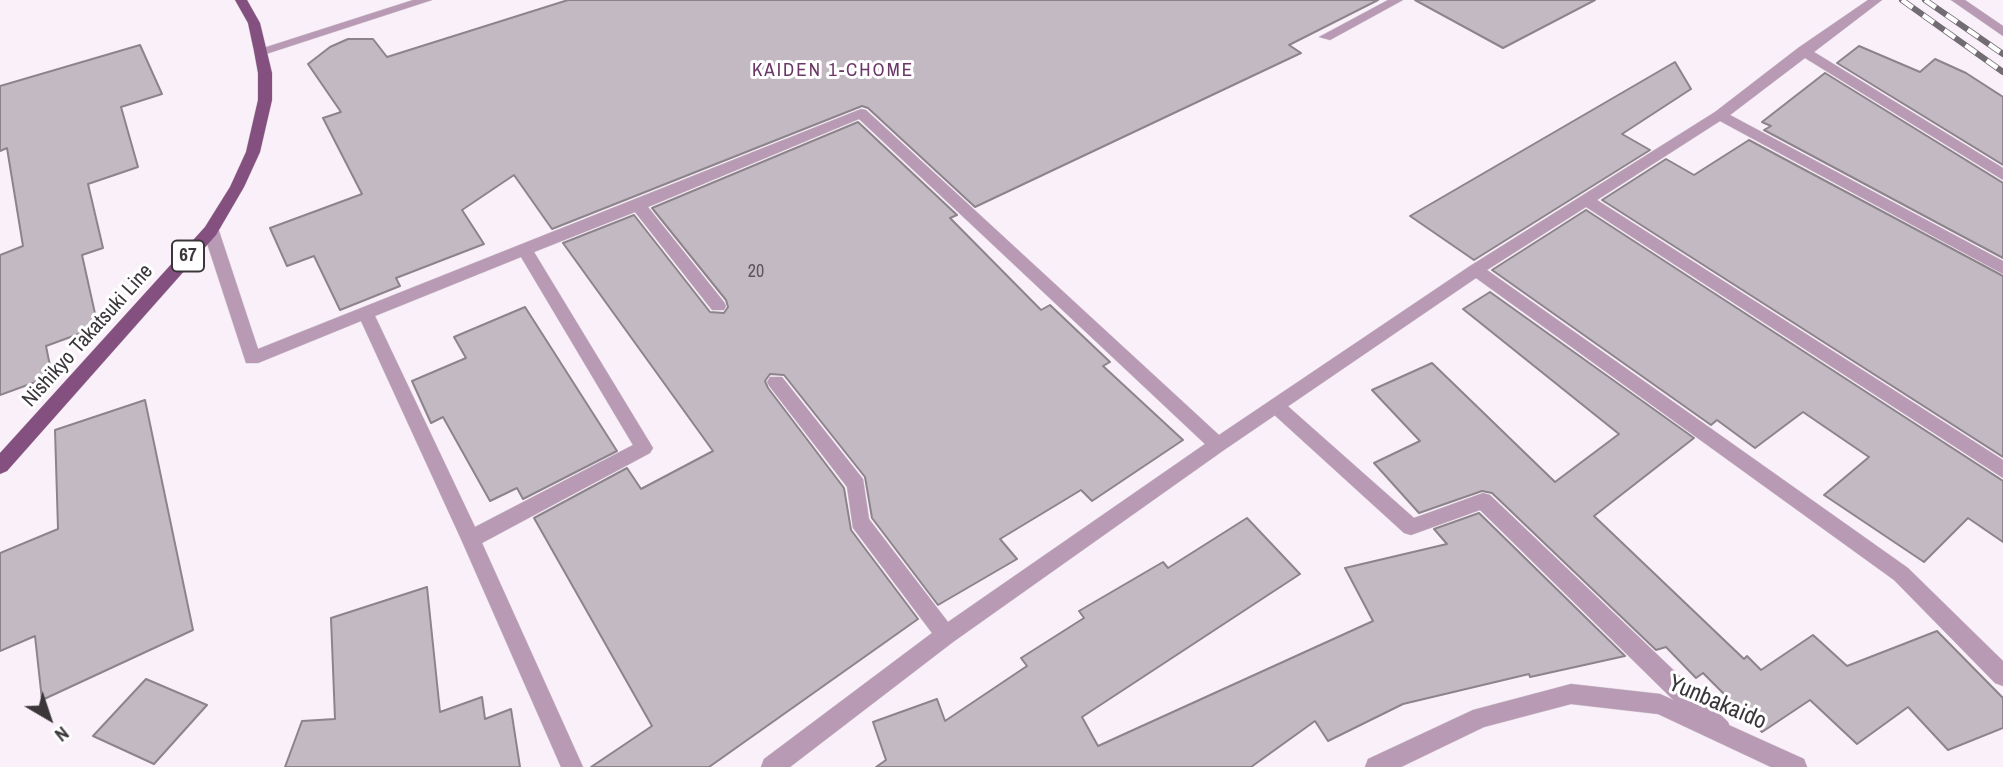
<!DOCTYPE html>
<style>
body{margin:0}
#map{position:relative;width:2003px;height:767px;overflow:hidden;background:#faf0f9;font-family:"Archivo Narrow",sans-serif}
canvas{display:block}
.north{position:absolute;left:14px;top:683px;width:70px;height:70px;-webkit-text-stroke:5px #fff;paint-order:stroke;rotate:141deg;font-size:19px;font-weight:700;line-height:28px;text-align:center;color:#3a363a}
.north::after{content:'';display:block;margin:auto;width:24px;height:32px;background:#3a363a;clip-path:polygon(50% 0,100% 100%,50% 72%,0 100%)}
</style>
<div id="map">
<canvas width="2003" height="767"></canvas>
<div class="north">N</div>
</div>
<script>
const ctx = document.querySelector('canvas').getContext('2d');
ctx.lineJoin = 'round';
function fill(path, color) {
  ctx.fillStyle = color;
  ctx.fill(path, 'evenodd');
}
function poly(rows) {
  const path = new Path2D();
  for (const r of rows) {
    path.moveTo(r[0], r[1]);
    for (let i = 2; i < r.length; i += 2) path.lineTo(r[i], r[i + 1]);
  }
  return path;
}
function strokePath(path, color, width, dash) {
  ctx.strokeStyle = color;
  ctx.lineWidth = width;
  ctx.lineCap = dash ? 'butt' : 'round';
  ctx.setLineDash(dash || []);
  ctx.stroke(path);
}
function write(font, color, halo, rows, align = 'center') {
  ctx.font = font + ' "Archivo Narrow",sans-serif';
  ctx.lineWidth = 6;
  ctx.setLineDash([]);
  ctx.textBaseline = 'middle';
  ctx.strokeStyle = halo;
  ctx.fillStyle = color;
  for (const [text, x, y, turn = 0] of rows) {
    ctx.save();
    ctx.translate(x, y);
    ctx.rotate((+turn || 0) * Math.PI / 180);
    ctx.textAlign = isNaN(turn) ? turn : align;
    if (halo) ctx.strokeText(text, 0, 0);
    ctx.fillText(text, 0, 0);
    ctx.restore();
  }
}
const building = poly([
 [568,0,1378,0,1289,45,1301,53,975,207,868,108,862,106,552,229,514,175,462,210,484,244,396,278,400,286,340,310,314,256,287,266,270,228,362,194,323,118,341,112,308,64,330,47,348,39,373,39,387,57,568,0],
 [1415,0,1595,0,1503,48,1415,0],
 [140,45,162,94,121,107,138,167,88,184,103,248,82,255,98,327,46,346,52,376,0,395,0,255,23,246,7,148,0,151,0,86,140,45],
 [1859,46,1920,72,1935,59,1966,73,2003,97,2003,165,1837,63,1859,46],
 [1675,62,1691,89,1622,134,1650,150,1474,260,1410,216,1675,62],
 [1825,73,2003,183,2003,258,1764,130,1771,126,1762,122,1825,73],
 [858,122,957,215,950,218,1041,310,1050,305,1110,362,1103,366,1183,440,1092,501,1081,490,1000,539,1017,559,938,605,872,518,865,477,784,375,770,374,765,381,768,388,844,488,851,530,918,619,709,767,591,767,652,726,534,518,627,468,641,489,713,451,563,243,634,215,710,312,724,313,728,307,726,300,652,208,858,122],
 [1749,140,2003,276,2003,457,1602,200,1666,159,1694,175,1749,140],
 [1586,210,2003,481,2003,542,1968,518,1924,562,1824,495,1869,457,1803,412,1755,448,1717,420,1711,425,1492,270,1586,210],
 [1490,292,1694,438,1594,516,1744,659,1747,656,1761,670,1813,635,1847,666,1937,631,2003,698,2003,728,1948,750,1908,707,1857,744,1810,700,1762,732,1703,673,1696,678,1666,647,1656,650,1492,493,1482,491,1419,513,1374,463,1420,441,1372,390,1432,363,1555,482,1619,434,1463,309,1490,292],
 [525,307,617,451,523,499,517,488,490,501,443,417,431,423,412,381,466,358,454,337,525,307],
 [145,400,193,630,42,700,35,636,0,651,0,553,58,529,55,430,145,400],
 [1479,513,1625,656,1530,677,1529,674,1403,704,1328,741,1315,721,1251,767,876,767,886,760,873,722,937,699,945,721,1027,666,1021,658,1084,618,1079,611,1163,562,1168,568,1247,518,1300,574,1082,717,1098,746,1373,621,1345,568,1447,544,1434,529,1479,513],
 [427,587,440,712,482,697,485,719,511,709,520,767,285,767,302,721,335,719,331,618,427,587],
 [146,679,207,705,154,764,93,736,146,679]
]);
fill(building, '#c3b9c2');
strokePath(building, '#8d838b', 2);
const service = poly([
 [413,0,432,0,266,54,256,54,254,51,413,0],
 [1388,0,1403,0,1330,40,1319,37,1388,0],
 [1276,399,1282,401,1414,518,1483,493,1490,495,1728,722,1731,730,1728,738,1720,741,1712,738,1480,510,1411,535,1404,533,1270,411,1267,406,1270,401,1276,399]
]);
const minor = poly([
 [1868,0,1882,0,1814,52,2003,168,2003,180,1805,58,1730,115,2003,261,2003,274,1720,121,1597,200,2003,460,2003,478,1586,207,1487,270,1908,568,2003,661,2003,686,1995,683,1894,580,1476,278,1224,450,953,642,790,767,761,767,764,759,932,633,853,528,847,487,770,387,767,382,770,377,782,377,863,479,869,519,948,622,1205,444,859,119,648,207,724,302,726,306,724,310,712,310,635,212,534,252,653,448,650,453,482,543,583,767,561,767,461,539,361,321,258,363,246,363,203,231,211,226,219,231,258,349,861,109,866,110,1219,435,1470,266,1715,112,1798,48,1868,0],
 [521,257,633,445,475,527,375,316,521,257],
 [1951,0,1965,0,2003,26,2003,36,1951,0],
 [1571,684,1660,694,1804,759,1807,767,1771,767,1658,714,1571,704,1484,727,1401,767,1365,767,1368,759,1473,710,1571,684]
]);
const primary = poly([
 [235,0,247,0,260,23,272,73,272,100,260,152,244,187,216,235,7,471,0,474,0,453,205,227,230,187,246,152,258,100,258,73,254,51,248,23,235,0]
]);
strokePath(service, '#d4cbd3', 1);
strokePath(minor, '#d4cbd3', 1);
strokePath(primary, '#d4cbd3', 1);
fill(service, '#b89ab5');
fill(minor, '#b89ab5');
fill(primary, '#845080');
const rail = poly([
 [1902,0,2003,72],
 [1925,0,2003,54]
]);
strokePath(rail, '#726d72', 6);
strokePath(rail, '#fff', 4.5, [13]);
write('18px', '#5c575c', null, [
 ["20",756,272]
]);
ctx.letterSpacing = '2px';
write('19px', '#6a3767', '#fff', [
 ["KAIDEN 1-CHOME",833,71]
]);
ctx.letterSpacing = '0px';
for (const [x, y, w] of [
 [188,256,32]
]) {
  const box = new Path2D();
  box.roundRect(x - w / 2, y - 15.5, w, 31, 5);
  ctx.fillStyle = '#fff';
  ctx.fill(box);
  strokePath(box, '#3a363a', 2);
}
write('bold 19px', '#3a363a', null, [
 ["67",188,256]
]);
write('21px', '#3a363a', '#fff', [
 ["Nishikyo Takatsuki Line",88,336,-48]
]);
write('24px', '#3a363a', '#fff', [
 ["Yunbakaido",1717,703,23]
]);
</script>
